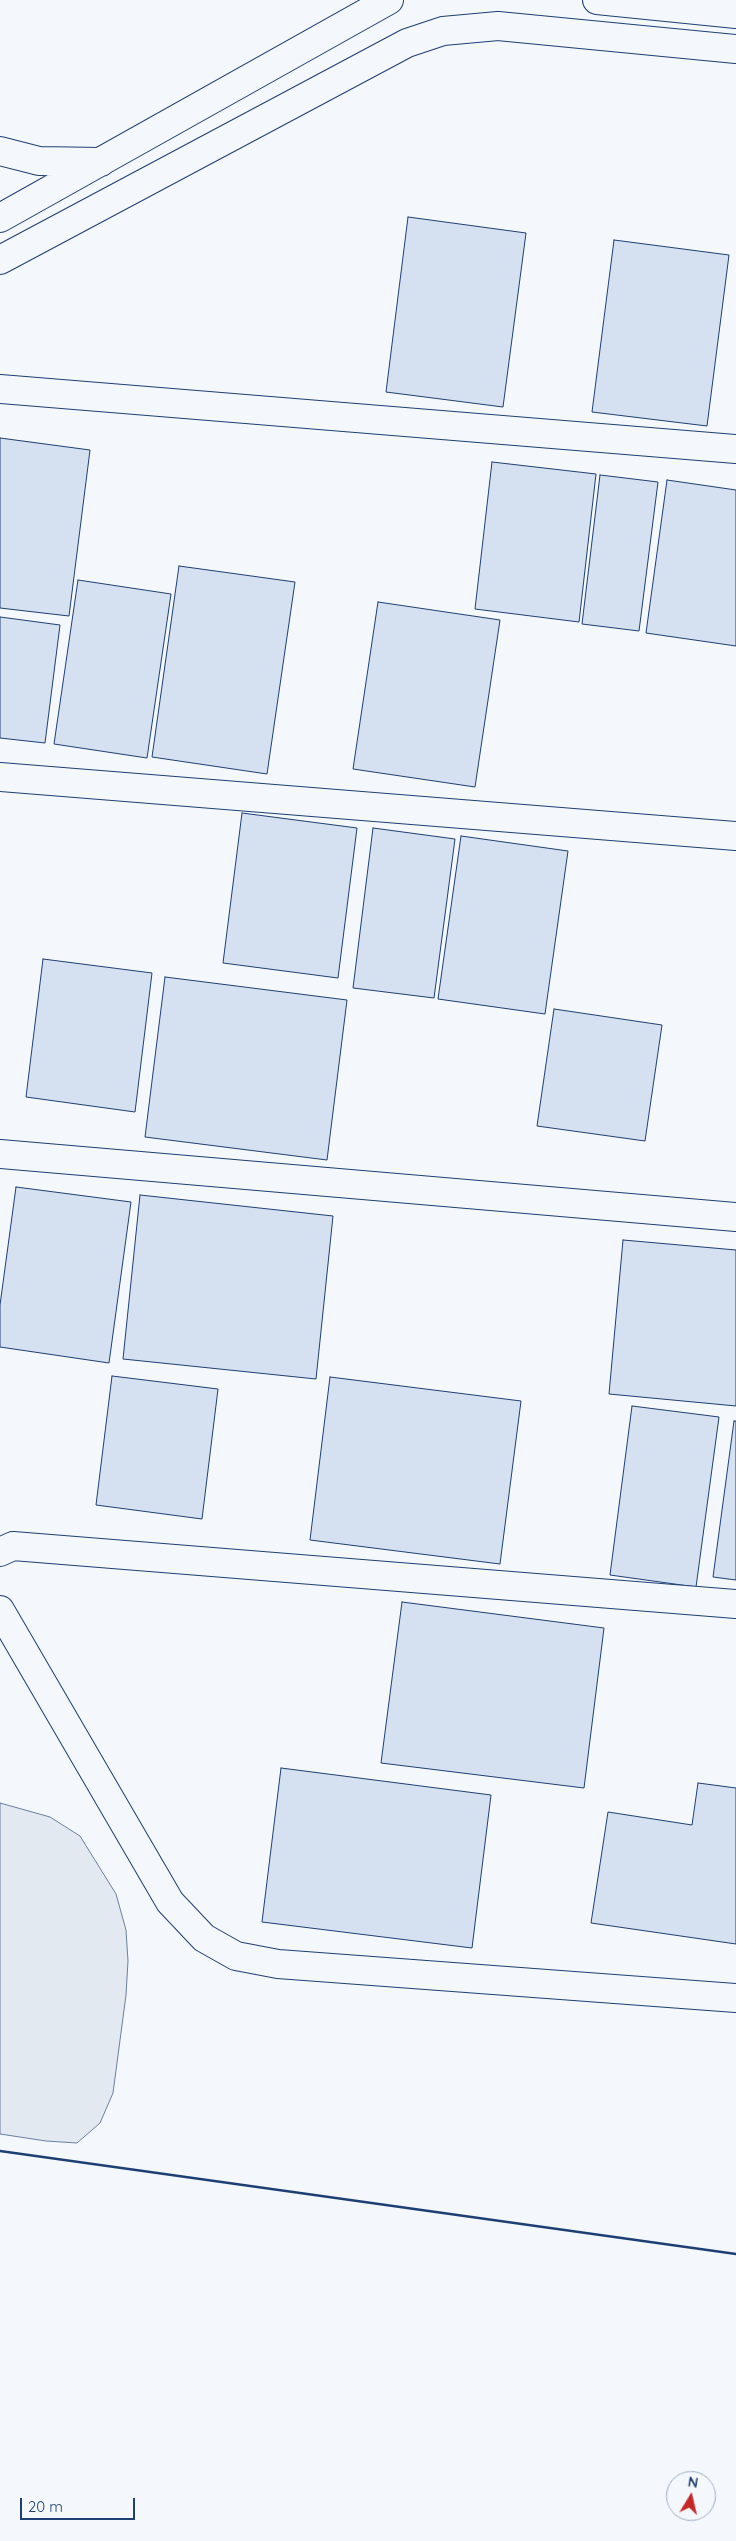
<!DOCTYPE html>
<style>
body{margin:0}
#map{position:relative;width:736px;height:2541px;overflow:hidden;background:#f4f7fb;font-family:Quicksand,sans-serif}
canvas{display:block}
.north{position:absolute;left:666px;top:2471px;width:50px;height:50px;box-sizing:border-box;background:#f4f7fb;border:1px solid #9eadc5;border-radius:50%;rotate:9deg;font-size:14px;font-weight:700;line-height:20px;text-align:center;color:#1d3f73}
.north::after{content:'';display:block;margin:auto;width:18px;height:22px;background:#c62828;clip-path:polygon(50% 0,100% 100%,50% 72%,0 100%)}
.scale{position:absolute;left:20px;top:2498px;width:115px;height:22px;box-sizing:border-box;border:2px solid #1d3f73;border-top:0;padding-left:6px;font-size:15px;line-height:18px;white-space:nowrap;color:#1d3f73;-webkit-text-stroke:4px #f4f7fb;paint-order:stroke}
</style>
<div id="map">
<canvas width="736" height="2541"></canvas>
<div class="north">N</div>
<div class="scale">20 m</div>
</div>
<script>
const ctx = document.querySelector('canvas').getContext('2d');
ctx.lineJoin = 'round';
function fill(path, color) {
  ctx.fillStyle = color;
  ctx.fill(path, 'evenodd');
}
function poly(rows) {
  const path = new Path2D();
  for (const r of rows) {
    path.moveTo(r[0], r[1]);
    for (let i = 2; i < r.length; i += 2) path.lineTo(r[i], r[i + 1]);
  }
  return path;
}
function strokePath(path, color, width, dash) {
  ctx.strokeStyle = color;
  ctx.lineWidth = width;
  ctx.lineCap = dash ? 'butt' : 'round';
  ctx.setLineDash(dash || []);
  ctx.stroke(path);
}
const green = poly([
 [0,1803,50,1817,80,1836,116,1894,126,1930,128,1961,126,1995,113,2093,100,2123,77,2143,46,2141,0,2134,0,1803]
]);
fill(green, '#e3e9f0');
strokePath(green, '#687fa3', 1);
const building = poly([
 [408,217,526,233,503,407,386,392,408,217],
 [614,240,729,255,707,426,592,412,614,240],
 [0,438,90,450,69,616,0,608,0,438],
 [492,462,596,474,579,622,475,609,492,462],
 [600,475,658,482,639,631,582,624,600,475],
 [667,480,736,490,736,646,646,633,667,480],
 [179,566,295,582,267,774,152,757,179,566],
 [78,580,171,594,147,758,54,744,78,580],
 [378,602,500,620,475,787,353,769,378,602],
 [0,617,60,625,45,743,0,738,0,617],
 [242,813,357,828,338,978,223,963,242,813],
 [373,828,455,839,434,998,353,988,373,828],
 [461,836,568,851,545,1014,438,999,461,836],
 [43,959,152,973,135,1112,26,1097,43,959],
 [165,977,347,1000,327,1160,145,1137,165,977],
 [554,1009,662,1025,645,1141,537,1126,554,1009],
 [16,1187,131,1202,109,1363,0,1347,0,1305,16,1187],
 [140,1195,333,1216,316,1379,123,1359,140,1195],
 [623,1240,736,1250,736,1406,609,1394,623,1240],
 [112,1376,218,1389,202,1519,96,1505,112,1376],
 [330,1377,521,1401,500,1564,310,1540,330,1377],
 [632,1406,719,1417,696,1587,610,1575,632,1406],
 [734,1421,736,1421,736,1580,713,1577,734,1421],
 [402,1602,604,1628,584,1788,381,1763,402,1602],
 [281,1768,491,1795,472,1948,262,1922,281,1768],
 [698,1783,736,1788,736,1944,591,1923,608,1812,692,1825,698,1783]
]);
fill(building, '#d5e0f0');
strokePath(building, '#1d3f73', 1);
const minor = poly([
 [597,0,736,14],
 [0,151,39,161,101,162],
 [0,218,389,0],
 [0,260,407,43,443,31,498,26,736,49],
 [0,389,736,449],
 [0,777,736,836],
 [0,1154,736,1217],
 [0,1552,13,1546,736,1604],
 [0,1610,170,1902,204,1938,236,1956,278,1964,736,1998]
]);
strokePath(minor, '#1d3f73', 30);
strokePath(minor, '#f4f7fb', 28);
strokePath(poly([
 [0,2151,736,2254]
]), '#1d3f73', 2.5);
</script>
